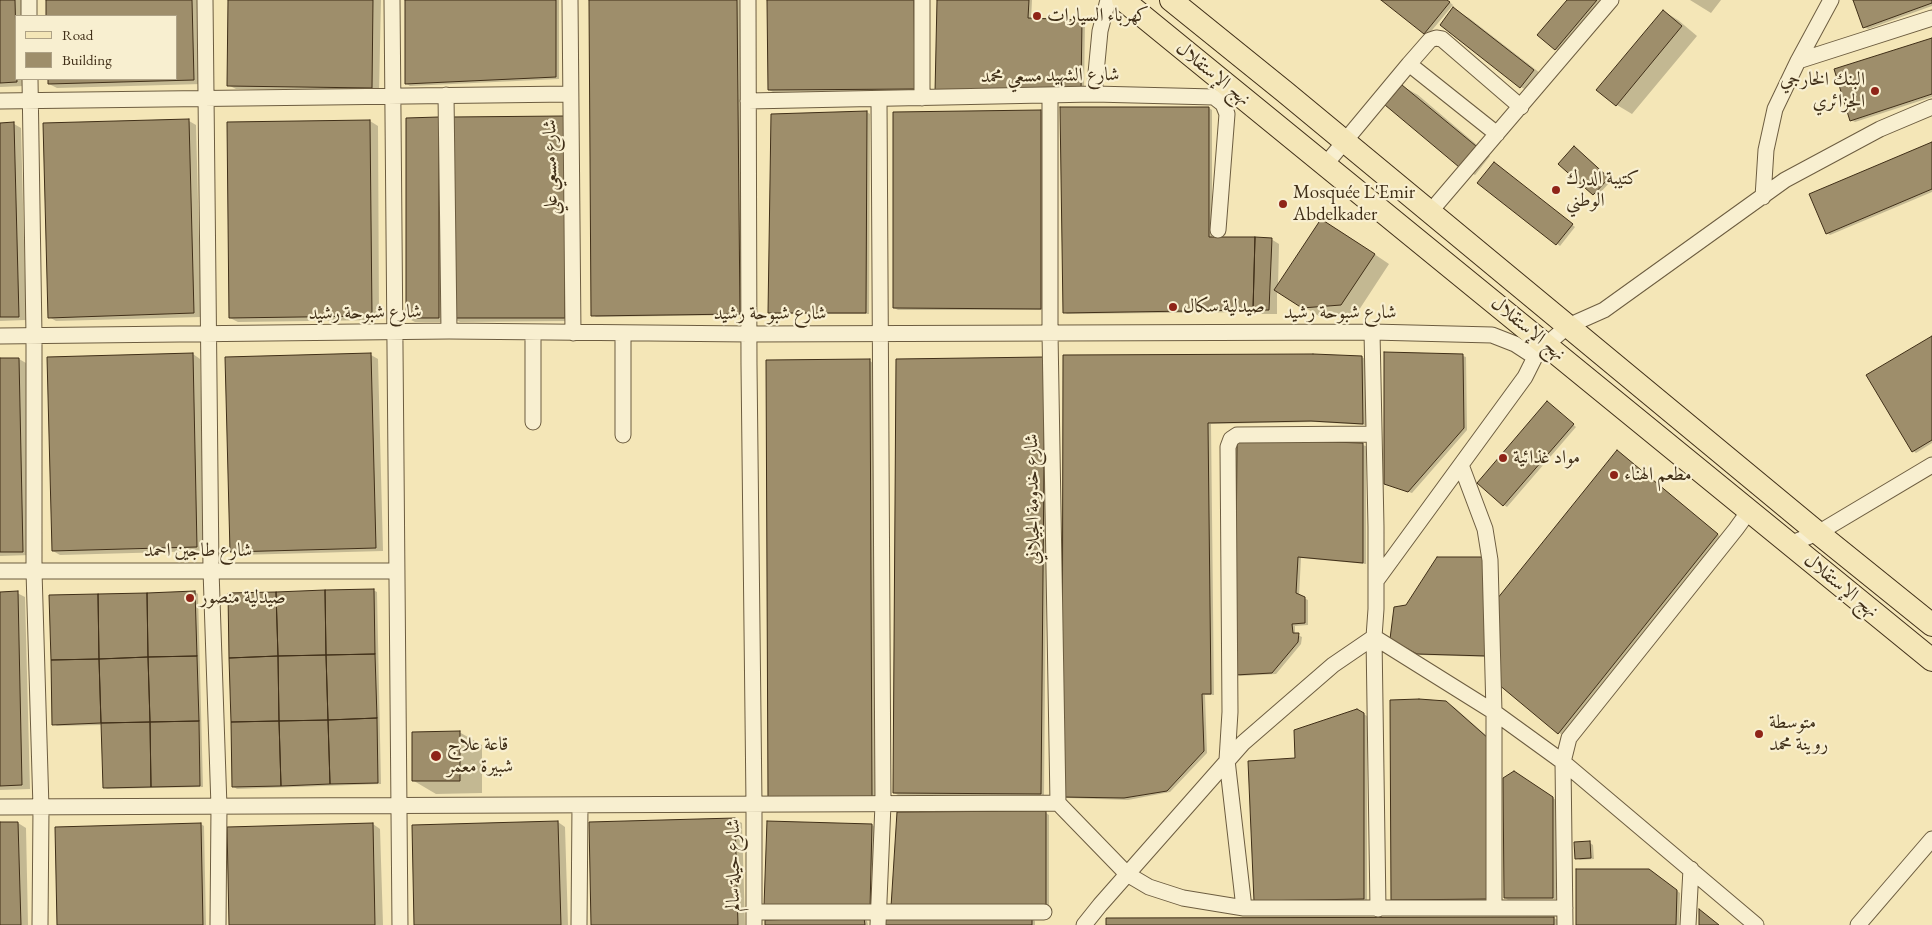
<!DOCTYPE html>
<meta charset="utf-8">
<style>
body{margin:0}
#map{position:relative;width:1932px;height:925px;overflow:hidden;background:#f4e6b7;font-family:"EB Garamond",serif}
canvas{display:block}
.legend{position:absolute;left:15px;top:15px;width:162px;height:65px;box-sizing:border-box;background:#f8efd0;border:1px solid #aea286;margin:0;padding:6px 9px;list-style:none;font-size:15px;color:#402f18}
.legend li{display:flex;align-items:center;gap:10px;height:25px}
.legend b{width:25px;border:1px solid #aea286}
</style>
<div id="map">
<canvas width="1932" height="925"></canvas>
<ul class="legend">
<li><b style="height:6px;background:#f4e6b7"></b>Road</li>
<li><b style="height:14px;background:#9e8e6b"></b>Building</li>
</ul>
</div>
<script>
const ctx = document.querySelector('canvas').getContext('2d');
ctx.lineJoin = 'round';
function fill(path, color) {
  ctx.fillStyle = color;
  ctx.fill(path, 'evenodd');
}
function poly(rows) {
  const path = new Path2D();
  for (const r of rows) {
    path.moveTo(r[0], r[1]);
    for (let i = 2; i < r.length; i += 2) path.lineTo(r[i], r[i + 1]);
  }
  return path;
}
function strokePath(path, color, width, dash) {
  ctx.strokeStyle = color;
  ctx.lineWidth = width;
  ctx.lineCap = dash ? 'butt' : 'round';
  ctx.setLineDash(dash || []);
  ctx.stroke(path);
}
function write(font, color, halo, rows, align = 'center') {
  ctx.font = font + ' "EB Garamond",Amiri,serif';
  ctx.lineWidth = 4.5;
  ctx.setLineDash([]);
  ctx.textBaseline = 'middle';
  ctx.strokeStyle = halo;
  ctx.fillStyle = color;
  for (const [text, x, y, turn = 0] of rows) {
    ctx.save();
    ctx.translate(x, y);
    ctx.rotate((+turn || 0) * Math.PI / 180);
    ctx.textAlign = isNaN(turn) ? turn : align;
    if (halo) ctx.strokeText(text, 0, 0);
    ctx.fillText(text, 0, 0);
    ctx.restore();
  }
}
fill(poly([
 [0,0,22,0,23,16,16,16,16,79,24,79,24,86,0,87],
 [47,0,199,0,202,84,57,88,49,84,49,79,176,79,176,16,48,16],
 [229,0,381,0,379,91,236,89,228,85],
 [406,0,559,0,559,79,410,86,407,84],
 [590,0,740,0,743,315,596,317,593,315],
 [769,0,917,0,918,90,773,92,769,90],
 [938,0,1032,0,1031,20,1082,21,1085,23,1084,91],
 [1383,0,1447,0,1453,5,1428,35],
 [1568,0,1619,0,1571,58,1555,49],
 [1690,0,1721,0,1711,13],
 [1854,0,1932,0,1932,6,1868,29,1864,27],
 [1454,9,1469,18,1549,80,1536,96,1521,87,1441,25],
 [1663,11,1678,20,1697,36,1632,114,1617,105,1598,90],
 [1932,39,1932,97,1855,122,1851,120],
 [1402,86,1418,95,1490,156,1475,175,1459,166],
 [1061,108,1209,108,1212,110,1212,238,1271,239,1279,244,1278,287,1337,229,1389,264,1357,313,1319,316,1277,291,1277,314,1262,314,1249,306,1247,308,1253,312,1067,314,1064,312],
 [1041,111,1044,113,1044,310,898,310,894,308,894,113],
 [867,112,870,114,869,314,773,314,769,313,772,115],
 [565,117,573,321,460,322,452,318],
 [407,119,446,123,446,322,415,322,407,318],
 [189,121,196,125,201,317,56,321,49,317],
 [370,121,378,126,379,320,238,322,230,318,228,123],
 [0,124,14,124,21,128,26,320,0,321],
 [1932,143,1932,192,1830,235,1827,233],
 [1575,147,1612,180,1597,196,1560,164],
 [1497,166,1575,227,1560,246,1479,182],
 [1932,338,1932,443,1916,453,1913,451],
 [193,354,200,359,205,551,60,555,53,551],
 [371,355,378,359,383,551,239,555,231,551],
 [1463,356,1466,357,1467,430,1412,493,1389,485],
 [1064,357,1362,357,1365,359,1366,425,1315,422,1211,424,1214,695,1205,695,1207,753,1170,792,1128,800,1067,798,1063,796],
 [0,359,19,359,26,363,31,555,0,556],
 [1048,360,1044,795,898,795,894,793],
 [870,361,873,363,875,798,772,799],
 [1551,405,1576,427,1507,507,1504,505],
 [1238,443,1362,445,1366,446,1366,564,1301,558,1299,596,1308,600,1308,625,1295,626,1295,634,1302,637,1301,644,1276,674,1240,676,1236,674],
 [1621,453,1721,537,1562,735,1499,684],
 [373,590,377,592,381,784,237,789,234,787],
 [195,592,198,594,203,787,107,789,104,787,102,725,57,726,54,724],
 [0,593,17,593,25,597,30,789,0,790],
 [1407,606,1490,657,1421,655,1392,638],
 [1446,702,1454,707,1496,744,1496,903,1400,903,1392,899],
 [1357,710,1367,716,1367,900,1258,902,1296,759],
 [459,732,482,745,482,793,436,794,414,781],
 [1514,773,1556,800,1556,899,1508,900,1505,898],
 [1046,813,1049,815,1049,908,895,909],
 [734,819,742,823,745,925,593,925],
 [558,822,565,827,568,925,416,925],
 [18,823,26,828,28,925,0,925,0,824],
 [768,823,872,825,880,829,877,913],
 [201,824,204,826,206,925,59,925],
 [373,824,380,829,383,925,231,925],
 [1590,843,1593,845,1594,859,1580,860,1576,858],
 [1653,872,1680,893,1679,925,1577,925],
 [1554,918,1562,922,1562,925,1107,925,1107,919],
 [864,919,867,921,868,925,766,925],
 [1032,919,1035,921,1035,925,885,925]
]), '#0003');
const building = poly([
 [0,0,15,0,17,82,0,83,0,0],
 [46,0,192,0,194,80,48,84,48,79,176,79,176,16,46,16,46,0],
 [228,0,373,0,372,88,227,86,228,0],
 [405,0,556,0,556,77,405,84,405,0],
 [589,0,737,0,740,314,591,316,589,0],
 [767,0,914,0,915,89,768,90,767,0],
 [937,0,1029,0,1028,18,1082,20,1081,90,935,93,937,0],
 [1381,0,1447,0,1450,2,1424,34,1381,0],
 [1567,0,1597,0,1555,50,1537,35,1567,0],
 [1853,0,1932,0,1932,3,1863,28,1853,0],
 [1453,7,1534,70,1520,88,1440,25,1453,7],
 [1663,10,1682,26,1616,106,1596,90,1663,10],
 [1932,38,1932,94,1850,121,1834,69,1932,38],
 [1402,85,1476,146,1459,167,1385,105,1402,85],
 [1060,107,1209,107,1209,237,1255,237,1253,310,1063,313,1060,107],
 [1041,110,1041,309,893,308,893,112,1041,110],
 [867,111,866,313,768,313,771,114,867,111],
 [565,116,565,318,451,318,451,117,565,116],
 [439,117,439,318,406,318,406,118,439,117],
 [189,119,194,313,48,318,43,123,189,119],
 [370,120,372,316,229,318,227,122,370,120],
 [14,122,19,317,0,317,0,123,14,122],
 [1932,142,1932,189,1826,234,1809,194,1932,142],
 [1574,146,1609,178,1593,195,1558,164,1574,146],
 [1494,162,1573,224,1556,245,1477,183,1494,162],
 [1321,219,1375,254,1341,305,1302,308,1274,290,1321,219],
 [1255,237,1272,238,1269,310,1253,310,1255,237],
 [1932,336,1932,440,1912,452,1866,375,1932,336],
 [1384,352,1463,354,1464,428,1408,492,1384,484,1384,352],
 [193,353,197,547,52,551,47,357,193,353],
 [371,353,376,548,230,552,225,357,371,353],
 [1313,354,1362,356,1363,424,1311,421,1208,423,1211,694,1202,694,1204,751,1167,791,1124,798,1062,797,1063,355,1313,354],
 [1045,357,1041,794,893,793,896,359,1045,357],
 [0,358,19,358,23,552,0,552,0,358],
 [870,359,872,797,768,798,766,360,870,359],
 [1547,401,1574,424,1503,506,1477,483,1547,401],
 [1296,441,1363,443,1363,563,1298,557,1296,593,1305,597,1305,623,1292,624,1293,633,1299,633,1298,642,1272,673,1235,675,1237,442,1296,441],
 [1617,450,1718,534,1558,734,1498,684,1497,599,1617,450],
 [1437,557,1484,557,1487,656,1417,654,1390,639,1394,607,1406,605,1437,557],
 [374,589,375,654,326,655,325,590,374,589],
 [325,590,326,655,278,656,276,592,325,590],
 [18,591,22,785,0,786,0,592,18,591],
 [195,591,197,656,148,657,147,593,195,591],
 [276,592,278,656,229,658,228,593,276,592],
 [147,593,148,657,99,659,98,594,147,593],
 [98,594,99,659,51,660,49,595,98,594],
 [375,654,377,718,328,720,326,655,375,654],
 [326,655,328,720,279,721,278,656,326,655],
 [197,656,199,721,150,722,148,657,197,656],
 [278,656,279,721,231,722,229,658,278,656],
 [148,657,150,722,101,723,99,659,148,657],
 [99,659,101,723,52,725,51,660,99,659],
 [1419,699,1446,701,1489,739,1489,899,1391,900,1390,700,1419,699],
 [1357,709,1364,713,1364,899,1254,901,1248,761,1295,758,1294,730,1357,709],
 [377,718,378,783,330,784,328,720,377,718],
 [328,720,330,784,281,786,279,721,328,720],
 [199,721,200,786,151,787,150,722,199,721],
 [279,721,281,786,232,787,231,722,279,721],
 [150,722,151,787,103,788,101,723,150,722],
 [460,731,460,781,412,781,412,732,460,731],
 [1514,771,1553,797,1553,898,1504,898,1503,778,1514,771],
 [1046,811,1046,907,891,907,897,812,1046,811],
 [735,818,738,925,591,925,589,822,735,818],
 [558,821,561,925,414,925,412,825,558,821],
 [767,821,872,824,870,909,764,906,767,821],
 [0,822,18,822,21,925,0,925,0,822],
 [201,823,203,925,57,925,55,827,201,823],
 [373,823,375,925,229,925,227,827,373,823],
 [1590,841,1591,858,1575,859,1574,842,1590,841],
 [1576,869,1649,869,1677,890,1676,925,1576,925,1576,869],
 [1699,909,1719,925,1699,925,1699,909],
 [864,917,865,925,765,925,765,920,864,917],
 [1554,917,1554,925,1106,925,1106,918,1554,917],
 [884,918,1032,918,1032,925,884,925,884,918]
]);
fill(building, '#9e8e6b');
strokePath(building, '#402f18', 1);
const street = poly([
 [29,0,29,16],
 [205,0,211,570,219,807,218,925],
 [392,0,400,925],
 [570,0,573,333],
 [748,0,749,365,754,804,754,925],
 [922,0,922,98],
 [1798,61,1932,18],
 [1409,64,1497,134],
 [30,79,34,336,34,571,41,808,40,925],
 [1094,94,1100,31,1108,0],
 [446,95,449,331],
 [1050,95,1050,333,1058,803,1127,874,1149,887,1183,898,1244,908,1565,908],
 [0,101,570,94],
 [748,101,1094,94,1214,97,1223,104,1227,114,1218,230],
 [1325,165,1409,64,1430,40,1436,38,1442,39,1521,107],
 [1763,197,1766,150,1775,109,1798,61,1831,0],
 [1430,212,1611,0],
 [1372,332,1376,527,1376,609,1374,637,1378,909],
 [0,336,449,331,749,334,1372,332,1492,335,1515,344,1535,357],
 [533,422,533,333],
 [623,435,623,333],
 [1461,465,1485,529,1490,560,1494,712,1494,908],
 [1789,544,1818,533,1932,465],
 [0,571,397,571],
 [1376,581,1525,377,1535,357,1547,344,1568,326,1604,310,1785,180,1880,129,1932,107],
 [0,807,1058,803],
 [1244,908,1227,760,1230,712,1228,447,1231,439,1237,435,1374,434],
 [754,912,1044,912],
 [579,925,580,805],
 [878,925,883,804,879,100],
 [1084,925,1100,905,1243,743,1333,665,1374,637,1494,712,1563,762,1756,925],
 [1565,925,1563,762,1569,738,1736,529,1749,511],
 [1688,925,1691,869],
 [1858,925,1932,839]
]);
const primary = poly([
 [1123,0,1932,660],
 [1171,0,1285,92,1818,533,1932,625]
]);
strokePath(street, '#6d5d40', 17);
strokePath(primary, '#402f18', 24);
strokePath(street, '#f8efd0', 15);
strokePath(primary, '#f4e6b7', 22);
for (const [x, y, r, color] of [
 [1037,16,5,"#8f2418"],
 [1875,91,5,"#8f2418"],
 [1556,190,5,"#8f2418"],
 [1283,204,5,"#8f2418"],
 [1173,307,5,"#8f2418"],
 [1503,458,5,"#8f2418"],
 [1614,475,5,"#8f2418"],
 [190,598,5,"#8f2418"],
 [1759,734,5,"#8f2418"],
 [436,756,6,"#8f2418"]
]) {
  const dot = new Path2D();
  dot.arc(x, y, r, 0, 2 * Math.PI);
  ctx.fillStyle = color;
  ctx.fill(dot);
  strokePath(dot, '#f8efd0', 2);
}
write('19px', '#402f18', '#f8efd0', [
 ["كهرباء السيارات",1047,16],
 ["البنك الخارجي",1865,80,"right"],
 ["الجزائري",1865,102,"right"],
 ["كتيبة الدرك",1566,179],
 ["الوطني",1566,201],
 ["Mosquée L'Emir",1293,193],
 ["Abdelkader",1293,215],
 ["صيدلية سكال",1183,307],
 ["مواد غذائية",1513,458],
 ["مطعم الهناء",1624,475],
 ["صيدلية منصور",200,598],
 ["متوسطة",1769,723],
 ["روينة محمد",1769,745],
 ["قاعة علاج",447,745],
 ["شبيرة معمر",447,767]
], 'left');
write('19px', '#402f18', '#f8efd0', [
 ["نهج الإستقلال",1213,74,39],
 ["شارع الشهيد مسعي محمد",1050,76,-1],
 ["شارع مسعي علي",551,167,-91],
 ["شارع شبوحة رشيد",365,313,-1],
 ["شارع شبوحة رشيد",1340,313],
 ["شارع شبوحة رشيد",770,314],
 ["نهج الإستقلال",1528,329,39],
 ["شارع خدومة الجيلاني",1033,499,-91],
 ["شارع طاجين احمد",198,551],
 ["نهج الإستقلال",1841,586,39],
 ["شارع حيلة سالم",734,865,-90]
]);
</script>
